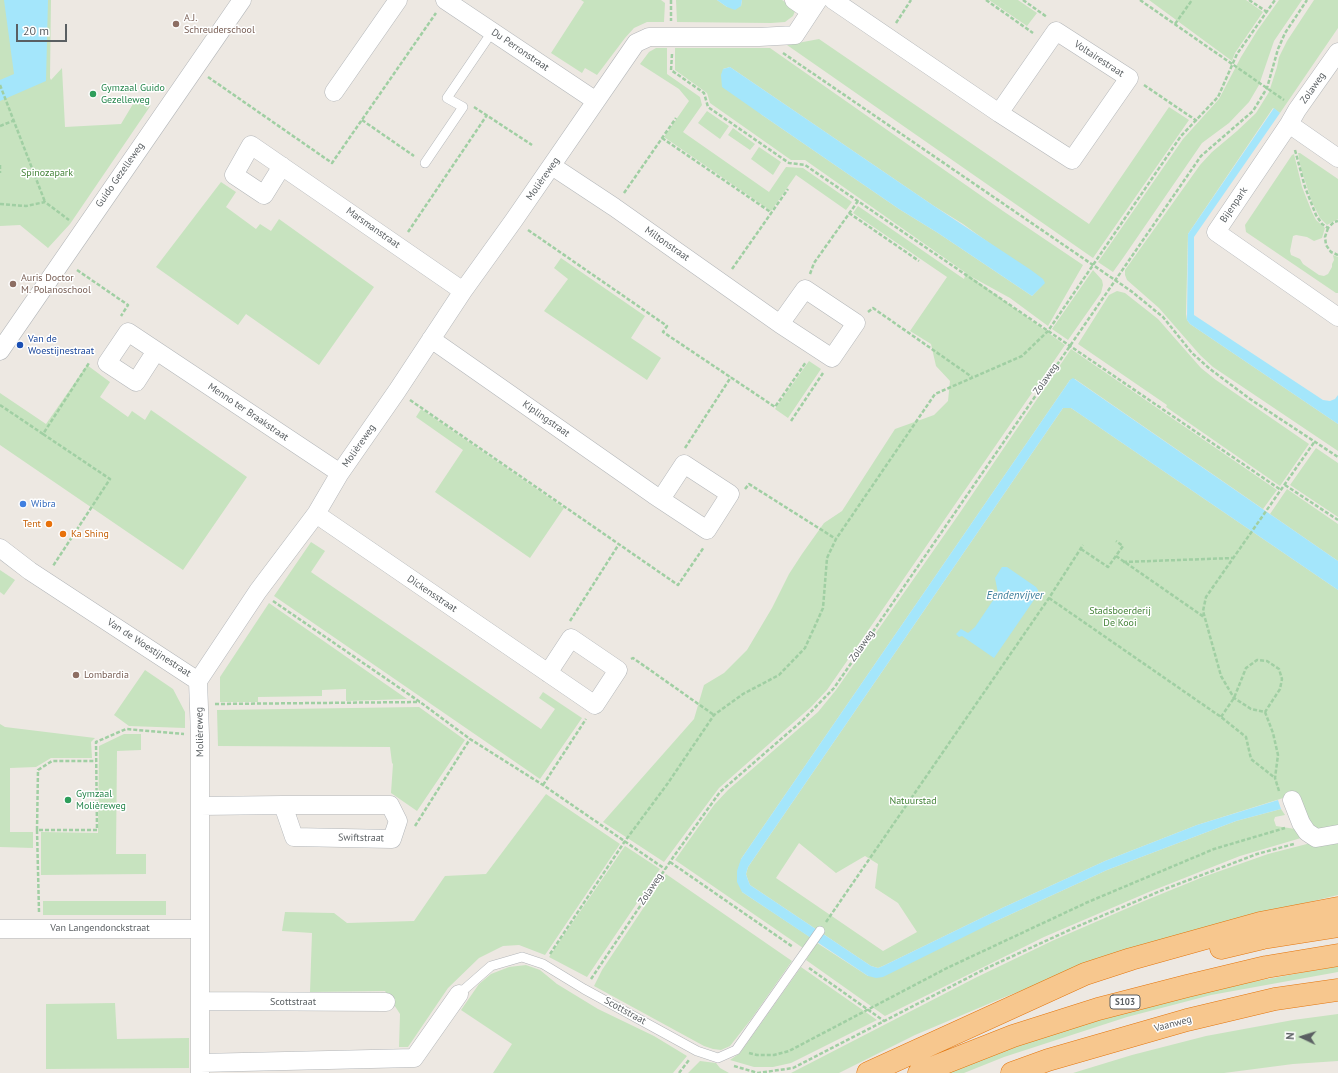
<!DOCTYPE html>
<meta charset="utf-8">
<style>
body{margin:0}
#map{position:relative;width:1338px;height:1073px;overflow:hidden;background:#ede8e2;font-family:"PT Sans",sans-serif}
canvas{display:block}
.north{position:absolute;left:1282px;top:1017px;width:40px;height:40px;-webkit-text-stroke:3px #fff;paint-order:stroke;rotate:274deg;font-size:11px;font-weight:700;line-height:16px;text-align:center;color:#5a5f62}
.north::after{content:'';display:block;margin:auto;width:14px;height:18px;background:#5a5f62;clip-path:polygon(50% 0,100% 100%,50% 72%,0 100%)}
.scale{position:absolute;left:16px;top:24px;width:51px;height:18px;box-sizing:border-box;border:2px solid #5a5f62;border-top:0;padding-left:5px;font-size:12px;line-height:14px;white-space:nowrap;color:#5a5f62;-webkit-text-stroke:3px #fff;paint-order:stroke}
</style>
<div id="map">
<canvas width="1338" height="1073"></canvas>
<div class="north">N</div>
<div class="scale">20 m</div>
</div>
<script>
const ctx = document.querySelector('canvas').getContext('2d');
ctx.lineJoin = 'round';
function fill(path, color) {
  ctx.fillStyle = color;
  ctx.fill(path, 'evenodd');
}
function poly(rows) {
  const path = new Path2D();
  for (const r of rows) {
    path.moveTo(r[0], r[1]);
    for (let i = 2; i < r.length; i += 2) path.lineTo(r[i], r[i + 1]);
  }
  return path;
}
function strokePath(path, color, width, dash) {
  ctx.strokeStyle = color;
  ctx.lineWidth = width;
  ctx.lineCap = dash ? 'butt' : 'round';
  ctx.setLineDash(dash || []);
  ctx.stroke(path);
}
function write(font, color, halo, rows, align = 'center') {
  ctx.font = font + ' "PT Sans",sans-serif';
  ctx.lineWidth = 3;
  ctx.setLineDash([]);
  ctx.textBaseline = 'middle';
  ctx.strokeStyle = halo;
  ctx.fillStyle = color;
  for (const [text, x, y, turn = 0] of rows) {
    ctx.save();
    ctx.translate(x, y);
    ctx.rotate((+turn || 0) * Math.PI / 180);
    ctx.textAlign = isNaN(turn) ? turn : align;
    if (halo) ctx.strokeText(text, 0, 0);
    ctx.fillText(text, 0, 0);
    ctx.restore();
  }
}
fill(poly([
 [0,0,51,0,50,78,51,80,62,68,65,127,121,124,136,99,148,105,146,109,151,105,70,224,48,248,20,225,0,226],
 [581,0,661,0,665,3,664,22,647,22,634,28,625,38,597,75,585,68,582,73,551,53,584,2],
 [676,0,717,0,727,7,741,6,742,0,782,0,796,9,793,16,785,22,771,23,677,22],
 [989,0,1018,0,1037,13,1027,26],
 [1149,0,1246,0,1263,12,1235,53,1232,61],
 [1279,0,1302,0,1274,41,1259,85,1249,102,1229,123,1202,143,1123,258,1113,272,1098,262,1183,139,1219,99,1241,57,1257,31],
 [1314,0,1338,0,1338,28,1280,113,1273,108,1188,234,1186,314,1187,320,1190,324,1338,424,1338,451,1213,367,1200,355,1159,308,1127,280,1125,275,1125,270,1200,165,1212,152,1237,131,1256,113,1269,92,1277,67,1279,57,1287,41],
 [819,39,1089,224,1169,107,1189,120,1093,258,787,45],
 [656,48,667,48,667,74,700,97,702,105,683,132,769,192,786,167,803,168,852,202,846,210,796,175,771,211,664,137,689,101,679,89,640,64,649,52],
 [675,48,770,48,1003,211,1083,265,1048,326,1010,298,970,276,1065,345,827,690,811,707,719,788,664,862,603,822,694,719,704,685,724,673,747,650,772,608,789,574,802,554,824,523,842,511,895,429,934,415,948,401,950,381,936,366,931,344,910,331,947,277,853,213,858,206,964,279,966,273,805,160,791,160,710,103,707,93,675,70],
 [730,67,934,206,963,224,1044,283,1032,296,938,233,899,209,762,115,723,69],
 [707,111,729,126,720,139,698,123],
 [733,128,755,144,750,150,728,135],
 [759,147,781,162,773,175,751,159],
 [1298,153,1300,153,1338,179,1338,219,1327,225,1320,218,1312,202,1301,169],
 [1294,154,1302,187,1312,212,1316,220,1325,228,1322,238,1314,241,1307,237,1296,235,1293,236,1290,251,1291,255,1300,259,1303,264,1319,275,1324,276,1328,274,1332,267,1332,264,1334,260,1333,255,1338,257,1338,293,1336,293,1246,232,1245,225,1292,155],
 [221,182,236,192,226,207,256,229,260,224,271,231,279,219,374,287,319,365,246,314,238,325,156,267],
 [561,258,645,316,631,338,661,358,647,380,544,311,568,279,554,268],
 [1093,270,1102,280,1103,285,1101,293,1068,340,1052,329],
 [1117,291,1125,293,1158,319,1201,368,1216,380,1309,444,1280,486,1166,407,1167,405,1078,344,1109,295],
 [1071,349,1277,490,1263,509,1075,379,1070,380,741,859,742,892,810,937,803,948,675,860,714,805,728,790,818,712,836,690,959,514],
 [809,361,821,369,788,418,775,409],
 [87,365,110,382,100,397,128,417,132,411,145,420,151,410,247,477,183,570,0,445,0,393,46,424],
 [1068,407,1071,408,1338,590,1338,828,1318,831,1304,819,1296,794,1197,825,1105,861,1002,908,883,966,878,968,871,966,750,885,748,880,746,874,748,867,1063,408],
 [799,843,836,873,865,856,878,864,875,888,898,903,917,932,883,951,776,878],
 [421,409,564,508,530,558,435,492,463,450,416,417],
 [1316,448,1338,463,1338,517,1290,485],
 [1287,489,1338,524,1338,561,1270,514],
 [311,542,325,551,311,572,541,729,555,709,539,698,543,692,582,718,540,779,274,596],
 [0,570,15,580,4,595,0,592],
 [269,603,407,699,346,701,346,689,322,690,322,696,258,697,258,702,220,702,220,677],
 [145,670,173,689,185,712,185,728,129,726,114,715],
 [419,707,465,740,417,811,391,793,393,764,392,763,390,747,218,746,217,710],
 [0,724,5,727,95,738,91,742,92,758,51,758,36,767,10,768,10,832,33,832,33,848,0,847],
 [124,734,141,734,141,750,117,751,116,854,146,854,146,874,41,875,41,832,98,833,99,746],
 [546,794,620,844,545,955,519,945,503,946,479,958,448,988,408,1047,399,1047,400,1014,385,991,310,992,312,933,282,931,285,912,334,913,347,923,414,921,445,876,486,874],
 [1281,809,1285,815,1275,817,1274,820,1276,826,1295,829,1301,838,1240,856,1149,892,1044,937,885,1016,806,960,817,943,868,976,996,921,1107,870,1236,821],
 [1338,836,1338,895,1236,920,1091,963,1000,999,915,1035,839,1073,791,1073,975,978,1054,940,1144,901,1203,877,1268,854],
 [625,846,660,869,587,977,549,957],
 [666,874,792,961,752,1018,730,1046,721,1050,713,1049,704,1046,594,986,602,970],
 [43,901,166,901,166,915,43,915],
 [526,965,540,970,557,984,598,1009,654,1036,687,1056,673,1073,493,1073,512,1044,461,1010,479,984,491,974,509,967],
 [1338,966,1338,972,1211,995,1127,1017,1004,1057,964,1073,943,1073,1055,1033,1121,1014,1219,988],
 [801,967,877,1020,791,1063,773,1067,754,1067,730,1060,740,1053],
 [115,1003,117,1039,189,1038,189,1068,46,1069,46,1004],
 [1338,1014,1338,1061,1293,1064,1224,1073,1073,1073,1132,1055,1206,1036,1293,1020],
 [700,1061,716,1063,720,1068,729,1073,688,1073]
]), '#c7e3bf');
fill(poly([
 [4,0,48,0,46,81,0,101,0,80,14,74],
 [717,0,742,0,741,6,735,10,727,7],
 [730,67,934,206,1031,270,1043,279,1045,283,1032,296,938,233,899,209,762,115,722,87,721,75,723,69],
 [1274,108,1280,113,1194,237,1194,315,1323,400,1330,401,1335,399,1338,395,1338,424,1190,324,1187,320,1188,234],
 [1073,378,1338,561,1338,590,1071,408,1063,408,748,867,746,874,748,880,750,885,871,966,878,968,883,966,1002,908,1105,861,1197,825,1278,800,1281,809,1236,821,1107,870,996,921,883,977,876,978,868,976,742,892,737,882,737,871,741,859,1070,380],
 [1002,567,1007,567,1036,587,1038,590,1038,594,994,658,962,636,959,637,956,634,961,629,968,633,975,627,998,593,995,578]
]), '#a4e6fb');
const lane = poly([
 [425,163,463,107,447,98,492,32],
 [459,994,491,966,522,957,543,964,584,989,697,1051,718,1058,736,1050,820,931]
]);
const street = poly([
 [445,0,596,101],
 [794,0,810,11],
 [833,0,999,113,1072,160,1129,78,1056,31,999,113],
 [334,92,398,0],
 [1289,124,1297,110,1338,52],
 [1338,158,1289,124,1216,232,1338,317],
 [282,166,264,195,234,175,251,145,463,291],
 [552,166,614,207,780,324,832,358,856,323,805,289,780,324],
 [431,339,654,495,707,530,730,494,684,464,661,499],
 [0,351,242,0],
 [156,351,136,382,107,363,128,332,340,473],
 [316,514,595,705,618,670,571,638,548,673],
 [0,548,30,571,198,681],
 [1292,800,1301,823,1307,832,1316,838,1338,834],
 [200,806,283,805,390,805,398,821,392,839,294,837,283,805],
 [0,929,199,929],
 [200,1001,386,1002],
 [200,1063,414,1058,459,994],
 [200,1073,200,735,198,681,258,591,316,514,340,473,397,391,463,291,514,220,636,43,649,37,759,37,795,35,818,0]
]);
const highway = poly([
 [1221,948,1263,938,1338,926],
 [868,1073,1085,974,1131,959,1260,923,1338,908],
 [919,1073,1013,1036,1098,1009,1187,986,1266,967,1338,955],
 [1012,1073,1048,1060,1187,1020,1275,999,1338,990]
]);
strokePath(lane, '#b3b6b9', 10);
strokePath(street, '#b3b6b9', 19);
strokePath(highway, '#e3740b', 23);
strokePath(poly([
 [671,0,671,21],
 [986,0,1033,33],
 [1023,0,1047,17],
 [1140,0,1284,100],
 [1249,0,1267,12],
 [896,23,911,0],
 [1175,24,1192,0],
 [783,53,1131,291,1163,317,1192,353,1210,369,1250,399,1338,457],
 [672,54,671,70,704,93,708,107,789,163,805,165,1281,490],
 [208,77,332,163,436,13],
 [0,85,45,202],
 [1144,85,1197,121],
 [474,107,532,145],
 [362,120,414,156],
 [0,126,15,120],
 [662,138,772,213],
 [1295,150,1305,187,1316,215,1322,224,1328,228,1334,222,1338,221],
 [0,165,0,173],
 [624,193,676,118],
 [0,204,26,206,45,202,69,220],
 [849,213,919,261],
 [1328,228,1325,237,1326,245,1331,252,1338,255],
 [528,230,667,326,663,332,775,407,806,362],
 [408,232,487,115],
 [732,269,788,189],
 [77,270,128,305,121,316],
 [810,274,814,263,858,201],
 [868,312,873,308,972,377],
 [410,400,678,585,704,547],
 [0,405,43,434,89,363],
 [791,421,823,373],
 [43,434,110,479,53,566],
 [685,448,731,377],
 [1285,485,1338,520],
 [745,489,749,484,836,539],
 [1081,549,1108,567,1123,546,1116,541],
 [1116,556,1204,617],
 [1123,562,1234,558],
 [1049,598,1221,717,1246,737,1251,759,1275,778],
 [273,601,420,702,470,739,543,785,665,869],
 [570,621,619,544],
 [631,659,633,658,714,715],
 [215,704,420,702],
 [1221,717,1234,698,1246,668,1257,660,1267,661,1279,669,1282,679,1280,689,1265,712],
 [543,785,586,719],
 [1279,791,1275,778,1278,755,1273,733,1265,712,1251,709,1234,698,1221,676,1203,611,1206,597,1315,441],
 [415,826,470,739],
 [37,830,38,770,52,761,96,761],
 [670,862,793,947],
 [39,912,37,830,97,830,96,742,126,729,184,734],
 [826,922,1049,598,1083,545],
 [550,954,625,841,668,783,714,715,743,694,779,675,805,648,823,608,827,558,836,539,935,394,1022,356,1048,331,1181,136,1218,97,1237,54,1275,0],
 [809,968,884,1021],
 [591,979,674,856,720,792,803,720,834,688,1201,156,1253,111,1267,88,1278,49,1285,33,1307,0],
 [749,1053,757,1055,774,1055,789,1051,947,968,1088,902,1214,849,1285,828],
 [734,1066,758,1073,793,1068,989,967,1076,927,1165,889,1257,854,1294,844],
 [679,1073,689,1060]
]), '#a0cfa3', 2.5, [4, 2]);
strokePath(lane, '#fff', 9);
strokePath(street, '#fff', 18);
strokePath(highway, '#f7c78e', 22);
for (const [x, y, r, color] of [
 [176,24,4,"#8d6e63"],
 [93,94,4,"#2e9e5b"],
 [13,284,4,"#8d6e63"],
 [20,345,4,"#1a4fb4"],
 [23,504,4,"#3f7fe0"],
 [49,524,4,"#e8710a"],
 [63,534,4,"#e8710a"],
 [76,675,4,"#8d6e63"],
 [68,800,4,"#2e9e5b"]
]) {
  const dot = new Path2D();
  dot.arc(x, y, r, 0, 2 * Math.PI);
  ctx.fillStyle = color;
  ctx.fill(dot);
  strokePath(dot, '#fff', 1.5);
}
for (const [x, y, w] of [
 [1125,1002,30]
]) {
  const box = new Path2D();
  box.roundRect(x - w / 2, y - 7, w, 14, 3);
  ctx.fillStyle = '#fff';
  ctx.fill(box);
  strokePath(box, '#5a5f62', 1);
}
write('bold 9px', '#5a5f62', null, [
 ["S103",1125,1002]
]);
write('10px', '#785e54', '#fff', [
 ["A.J.",184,18],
 ["Schreuderschool",184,30],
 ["Auris Doctor",21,278],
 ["M. Polanoschool",21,290],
 ["Lombardia",84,675]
], 'left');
write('10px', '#5a5f62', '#fff', [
 ["Du Perronstraat",520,50,34],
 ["Voltairestraat",1099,59,33],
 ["Zolaweg",1313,88,-55],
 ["Guido Gezelleweg",120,175,-55],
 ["Molièreweg",543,179,-55],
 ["Bijenpark",1234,205,-56],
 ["Marsmanstraat",373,228,35],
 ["Miltonstraat",667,244,35],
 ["Zolaweg",1046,379,-55],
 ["Menno ter Braakstraat",248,412,34],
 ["Kiplingstraat",546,419,35],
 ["Molièreweg",359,446,-55],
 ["Dickensstraat",432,594,34],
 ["Zolaweg",862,646,-55],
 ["Van de Woestijnestraat",149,648,33],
 ["Molièreweg",200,732,-91],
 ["Swiftstraat",361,838,1],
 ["Zolaweg",651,889,-56],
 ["Van Langendonckstraat",100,928],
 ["Scottstraat",293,1002],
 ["Scottstraat",625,1011,29],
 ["Vaanweg",1173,1024,-15]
]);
write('10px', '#27864d', '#fff', [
 ["Gymzaal Guido",101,88],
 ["Gezelleweg",101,100],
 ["Gymzaal",76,794],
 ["Molièreweg",76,806]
], 'left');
write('10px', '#448339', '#fff', [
 ["Spinozapark",47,173],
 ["Stadsboerderij",1120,611],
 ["De Kooi",1120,623],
 ["Natuurstad",913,801]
]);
write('10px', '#164399', '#fff', [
 ["Van de",28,339],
 ["Woestijnestraat",28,351]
], 'left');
write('10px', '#366cbe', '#fff', [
 ["Wibra",31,504]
], 'left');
write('10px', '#c56008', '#fff', [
 ["Tent",41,524],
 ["Ka Shing",71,534,"left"]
], 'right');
write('italic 11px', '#3d7e9b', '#fff', [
 ["Eendenvijver",1015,596]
]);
</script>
